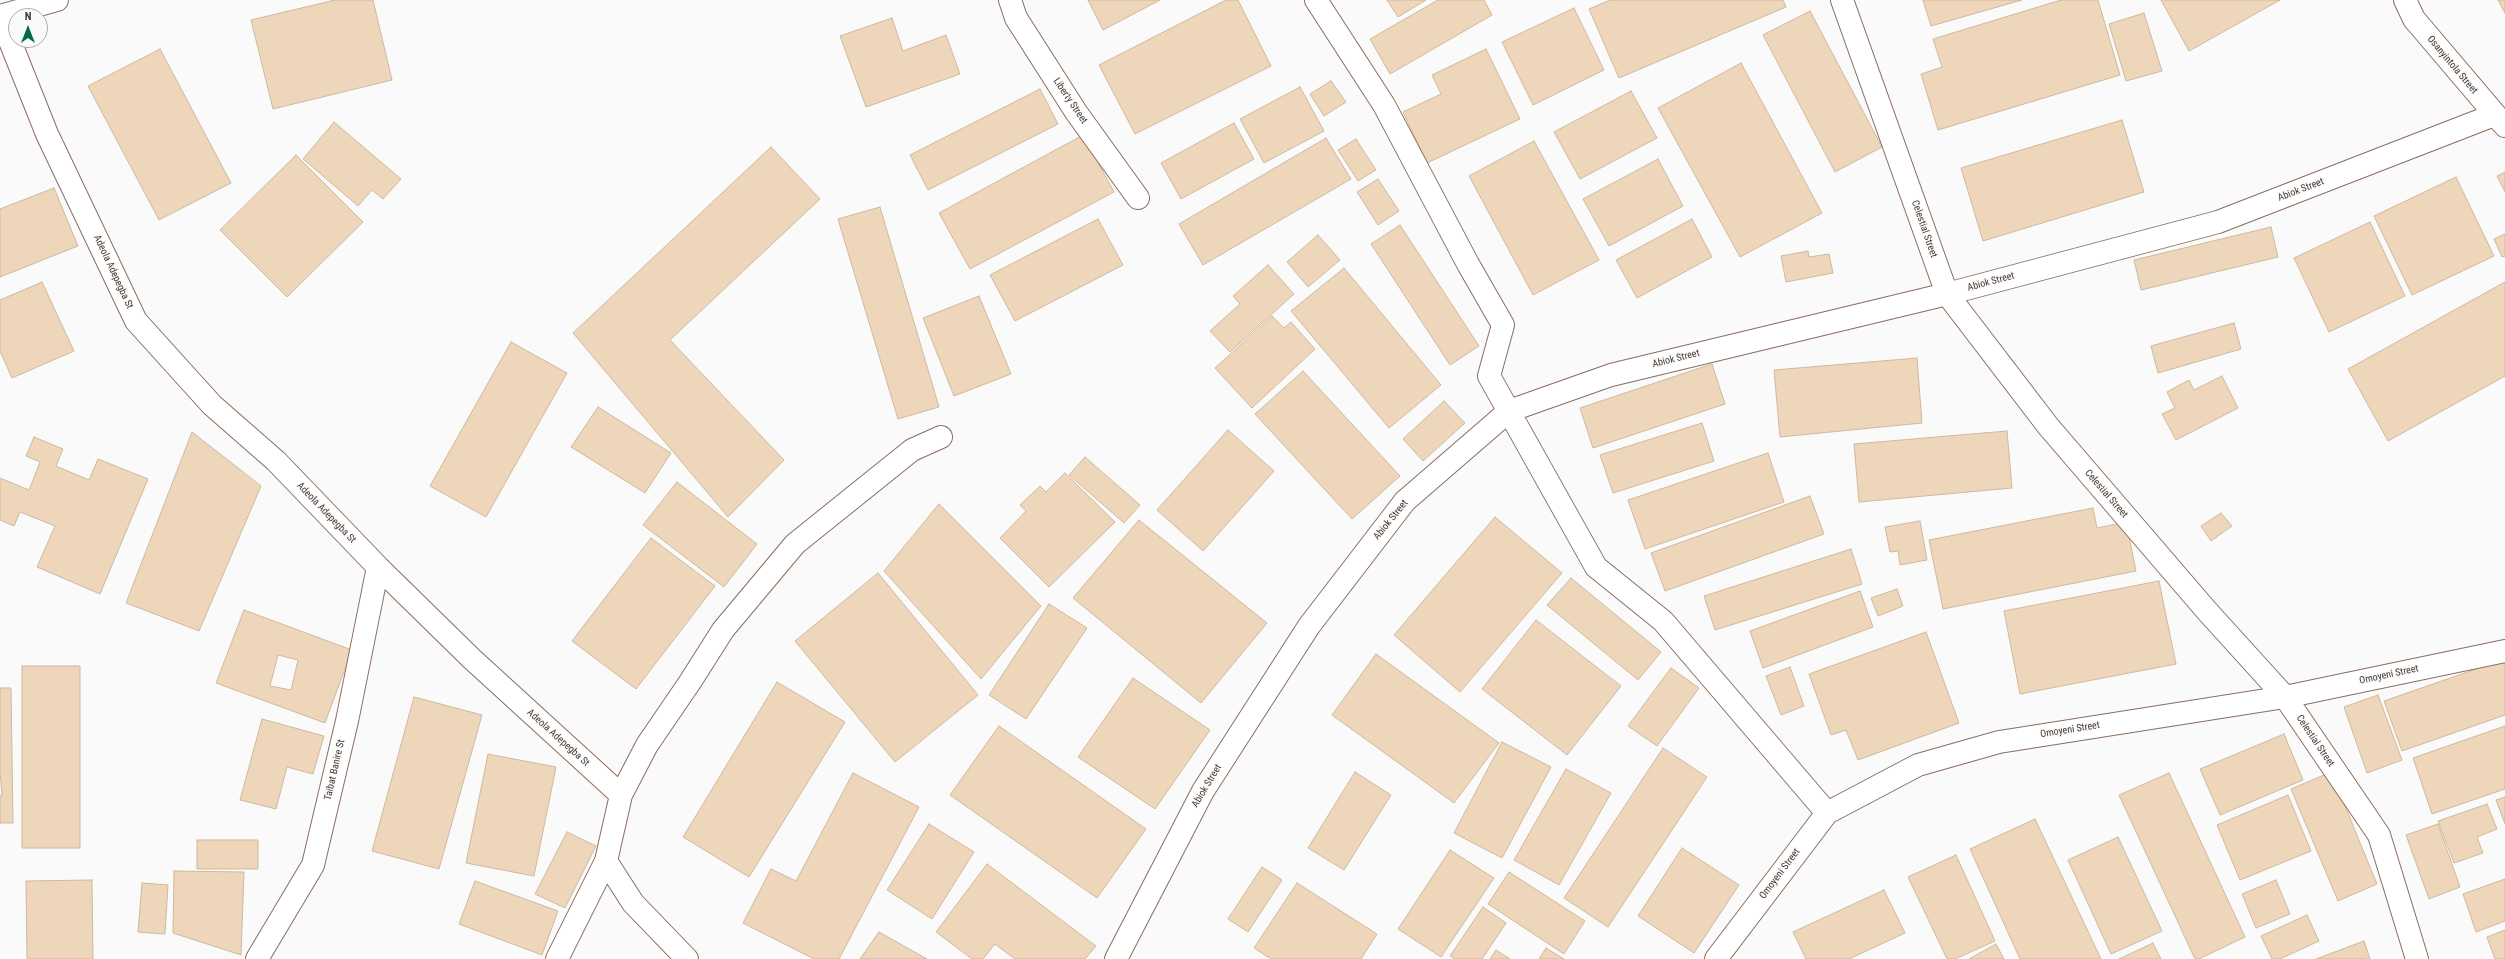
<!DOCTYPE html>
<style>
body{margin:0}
#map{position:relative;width:2505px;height:959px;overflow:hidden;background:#fafafa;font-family:"Roboto Condensed",sans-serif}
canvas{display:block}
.north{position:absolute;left:8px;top:8px;width:40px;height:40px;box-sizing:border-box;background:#fafafa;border:1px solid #b2acaa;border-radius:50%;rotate:0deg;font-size:11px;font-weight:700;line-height:16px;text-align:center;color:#463831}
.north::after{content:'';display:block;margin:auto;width:14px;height:18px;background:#006b42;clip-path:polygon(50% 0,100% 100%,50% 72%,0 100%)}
</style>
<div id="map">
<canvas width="2505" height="959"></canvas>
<div class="north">N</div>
</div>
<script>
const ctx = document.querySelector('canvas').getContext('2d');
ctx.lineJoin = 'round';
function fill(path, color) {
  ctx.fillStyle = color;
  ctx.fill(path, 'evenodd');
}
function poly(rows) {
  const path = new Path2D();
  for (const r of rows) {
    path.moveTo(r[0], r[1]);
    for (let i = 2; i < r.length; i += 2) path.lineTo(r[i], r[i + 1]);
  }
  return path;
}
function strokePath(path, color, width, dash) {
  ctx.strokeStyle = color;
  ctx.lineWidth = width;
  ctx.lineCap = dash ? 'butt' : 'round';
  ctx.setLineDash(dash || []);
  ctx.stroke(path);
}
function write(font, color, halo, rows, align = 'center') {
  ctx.font = font + ' "Roboto Condensed",sans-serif';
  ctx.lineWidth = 3;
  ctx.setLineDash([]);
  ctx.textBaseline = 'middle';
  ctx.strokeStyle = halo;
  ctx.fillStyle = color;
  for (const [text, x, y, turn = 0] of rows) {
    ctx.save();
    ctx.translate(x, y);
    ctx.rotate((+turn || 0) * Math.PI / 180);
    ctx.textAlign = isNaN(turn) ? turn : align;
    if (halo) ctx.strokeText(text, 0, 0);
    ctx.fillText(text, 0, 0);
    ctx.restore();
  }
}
const building = poly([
 [335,0,373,0,392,80,273,109,251,20,335,0],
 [1088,0,1160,0,1103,30,1088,0],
 [1226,0,1238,0,1271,66,1135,134,1099,65,1226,0],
 [1387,0,1426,0,1398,17,1387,0],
 [1438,0,1484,0,1492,15,1390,74,1370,39,1438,0],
 [1610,0,1783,0,1786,7,1619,78,1589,9,1610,0],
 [1923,0,2022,0,1931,26,1923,0],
 [2061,0,2098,0,2120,75,1938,130,1921,74,1942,67,1933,39,2061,0],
 [2161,0,2280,0,2189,51,2161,0],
 [2498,0,2505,0,2505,13,2498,0],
 [1574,8,1604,70,1533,105,1502,42,1574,8],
 [1810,11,1882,147,1835,172,1763,35,1810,11],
 [2144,13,2162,71,2126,81,2109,24,2144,13],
 [892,18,903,51,946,35,960,74,866,107,840,36,892,18],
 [160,49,231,183,159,220,88,86,160,49],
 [1486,49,1520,119,1427,163,1403,112,1441,94,1432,75,1486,49],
 [1741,63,1822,213,1740,257,1658,108,1741,63],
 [1331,81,1346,102,1324,116,1310,94,1331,81],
 [1300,87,1324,131,1264,163,1240,119,1300,87],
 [1040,89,1058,124,928,190,910,155,1040,89],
 [1631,91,1657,138,1580,179,1554,132,1631,91],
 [2122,120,2144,192,1983,241,1961,168,2122,120],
 [334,122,401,179,383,199,372,190,358,206,303,159,334,122],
 [1234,123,1254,159,1181,199,1161,163,1234,123],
 [1083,135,1114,192,970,269,939,213,1083,135],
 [1326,138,1351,179,1203,265,1179,224,1326,138],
 [1356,139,1376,170,1358,181,1338,150,1356,139],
 [1534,141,1599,260,1533,295,1469,176,1534,141],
 [771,147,820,199,670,340,784,460,728,517,573,333,771,147],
 [296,155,363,222,287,297,220,230,296,155],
 [1658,159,1683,206,1609,246,1583,199,1658,159],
 [2505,172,2505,192,2497,176,2505,172],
 [2456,177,2494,256,2412,295,2374,216,2456,177],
 [1378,179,1399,211,1378,225,1357,192,1378,179],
 [54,188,78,246,0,277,0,209,54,188],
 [880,207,939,407,898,419,838,219,880,207],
 [1098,219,1123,265,1015,321,990,275,1098,219],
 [1692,219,1712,257,1637,298,1616,260,1692,219],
 [2370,222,2405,296,2329,332,2294,258,2370,222],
 [1400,225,1479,346,1450,365,1371,244,1400,225],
 [2271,227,2278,257,2141,290,2134,260,2271,227],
 [2505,234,2505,256,2502,257,2494,239,2505,234],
 [1318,235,1340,260,1308,287,1287,262,1318,235],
 [1808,251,1809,257,1829,254,1833,273,1786,282,1781,256,1808,251],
 [1268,265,1294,294,1230,352,1210,331,1240,304,1233,296,1268,265],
 [1344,268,1441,385,1389,428,1291,311,1344,268],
 [42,282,74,351,12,378,0,351,0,300,42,282],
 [2505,282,2505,376,2388,441,2348,369,2505,282],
 [979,296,1011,374,954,396,923,318,979,296],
 [1272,316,1284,328,1291,322,1315,349,1252,408,1215,368,1272,316],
 [2234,323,2241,349,2158,373,2151,346,2234,323],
 [511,342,567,373,486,517,430,486,511,342],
 [1917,358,1922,423,1780,437,1774,370,1917,358],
 [1712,364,1725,404,1593,448,1580,408,1712,364],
 [1303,371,1400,476,1352,519,1255,414,1303,371],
 [2222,376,2238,408,2176,440,2162,414,2175,408,2167,392,2189,380,2194,390,2222,376],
 [1444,401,1465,423,1423,461,1403,439,1444,401],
 [598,407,671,453,645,493,571,447,598,407],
 [1702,423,1714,461,1613,493,1600,455,1702,423],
 [1228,430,1274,471,1203,551,1157,510,1228,430],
 [2007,431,2012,488,1859,502,1854,444,2007,431],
 [192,432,261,486,199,631,126,603,192,432],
 [34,437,63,449,56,466,89,480,98,459,148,479,100,594,37,567,55,526,20,512,14,526,0,520,0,478,29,490,40,462,26,456,34,437],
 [1768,453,1784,502,1645,549,1628,500,1768,453],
 [1085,457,1140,505,1124,523,1069,475,1085,457],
 [1065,473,1115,522,1049,587,1000,538,1026,511,1020,505,1040,486,1046,492,1065,473],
 [677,482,757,544,724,587,643,525,677,482],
 [1810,496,1824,534,1665,591,1651,553,1810,496],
 [939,504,1041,606,981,679,884,571,939,504],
 [2093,508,2097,528,2126,522,2136,571,1943,609,1929,540,2093,508],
 [2221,513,2232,526,2211,541,2201,526,2221,513],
 [1495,517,1562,573,1460,692,1394,635,1495,517],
 [1139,520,1267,623,1201,703,1073,598,1139,520],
 [1920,521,1927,560,1900,565,1898,551,1890,552,1885,527,1920,521],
 [651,538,715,586,636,689,572,641,651,538],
 [1851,549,1862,584,1715,630,1704,596,1851,549],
 [878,573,978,695,895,762,795,641,878,573],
 [1571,578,1661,652,1638,680,1547,605,1571,578],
 [2159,581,2176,664,2020,694,2004,611,2159,581],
 [1897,589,1903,606,1878,616,1871,598,1897,589],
 [1860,591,1873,627,1763,668,1750,631,1860,591],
 [1049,604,1087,628,1026,719,989,695,1049,604],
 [244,610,352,650,325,723,216,683,244,610],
 [278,655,298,660,291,690,270,686,278,655],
 [1536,620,1621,686,1567,755,1482,689,1536,620],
 [1926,632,1959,723,1858,760,1846,730,1831,735,1809,674,1926,632],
 [1376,654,1499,743,1454,803,1332,715,1376,654],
 [2505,659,2505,715,2402,751,2384,701,2505,659],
 [22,666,80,666,80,848,22,848,22,666],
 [1790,667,1804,706,1781,715,1766,676,1790,667],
 [1671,668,1699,688,1657,746,1628,726,1671,668],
 [1133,678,1210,730,1155,809,1078,757,1133,678],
 [777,682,845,722,749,877,683,837,777,682],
 [0,688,11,688,13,823,0,823,0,796,2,796,0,771,0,688],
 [2378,695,2402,760,2367,773,2344,707,2378,695],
 [414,697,482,715,439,869,372,851,414,697],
 [262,719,324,736,313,774,287,767,276,809,240,800,262,719],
 [999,726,1146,829,1097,898,950,795,999,726],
 [2505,726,2505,789,2432,814,2413,758,2505,726],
 [2284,734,2303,780,2220,815,2200,769,2284,734],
 [1502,742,1551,767,1502,858,1454,833,1502,742],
 [1663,748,1707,777,1608,927,1564,898,1663,748],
 [488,754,556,767,534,876,466,863,488,754],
 [1566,769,1611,793,1559,885,1514,860,1566,769],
 [1355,772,1391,795,1344,870,1308,848,1355,772],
 [2331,772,2377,884,2338,901,2291,789,2331,772],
 [853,773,919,807,839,959,814,959,743,923,771,869,796,881,853,773],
 [2169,773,2245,937,2199,959,2195,959,2119,795,2169,773],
 [2288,795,2311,851,2240,880,2217,825,2288,795],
 [2505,797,2505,824,2496,800,2505,797],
 [2487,804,2497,829,2477,837,2483,853,2454,863,2438,821,2487,804],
 [2035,819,2101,959,2020,959,1970,849,2035,819],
 [929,824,974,852,932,919,887,890,929,824],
 [2438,824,2460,887,2429,899,2406,835,2438,824],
 [567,832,596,846,565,908,535,894,567,832],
 [2118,837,2162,931,2111,954,2068,860,2118,837],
 [197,840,258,840,258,869,197,869,197,840],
 [1682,848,1739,885,1694,953,1638,916,1682,848],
 [1450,850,1494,878,1441,957,1398,929,1450,850],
 [1956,855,1995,941,1955,959,1947,959,1908,877,1956,855],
 [987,864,1096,946,1085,959,1015,959,995,944,983,959,972,959,936,932,987,864],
 [1262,867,1282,880,1248,932,1228,919,1262,867],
 [174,871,244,872,241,955,173,933,174,871],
 [1509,872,1585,921,1564,954,1488,904,1509,872],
 [2505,879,2505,921,2476,932,2463,894,2505,879],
 [92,880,93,959,27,959,26,881,92,880],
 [2276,880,2290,914,2256,928,2242,894,2276,880],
 [475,881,558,911,542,955,459,924,475,881],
 [142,883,168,885,165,934,138,932,142,883],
 [1297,883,1377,934,1361,959,1271,959,1254,948,1297,883],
 [1884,890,1905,933,1849,959,1806,959,1793,932,1884,890],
 [1483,907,1506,923,1482,959,1455,959,1450,956,1483,907],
 [2307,915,2319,941,2280,959,2272,959,2261,936,2307,915],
 [2505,930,2505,959,2495,959,2487,937,2505,930],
 [879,932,927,959,860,959,879,932],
 [2364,941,2370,959,2316,959,2364,941],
 [2153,943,2161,959,2119,959,2153,943],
 [1996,944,2004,959,1969,959,1996,944],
 [1546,948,1564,959,1539,959,1546,948],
 [1496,950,1510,959,1490,959,1496,950]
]);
fill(building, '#eed6ba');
strokePath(building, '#cfb89d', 1);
const minor = poly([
 [1010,0,1016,18,1076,112,1138,198],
 [1316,0,1384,105,1468,264,1503,325,1489,376,1596,567,1663,621,1827,813],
 [1842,0,1947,294,2048,426,2207,611,2285,697,2379,835,2417,959],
 [0,16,47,134,136,321,212,405,276,461,378,567,472,659,621,795,606,861,633,903,687,959],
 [0,16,57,0],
 [621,795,647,745,690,682,723,630,795,544,912,450,941,437],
 [257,959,313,865,347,721,378,567],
 [557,959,606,861],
 [1116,959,1203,791,1309,626,1405,501,1509,411,1611,375,1947,294,2218,222,2494,115],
 [1716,959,1827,813,1918,765,1999,742,2285,697,2505,651]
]);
const tertiary = poly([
 [2405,0,2414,19,2505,126]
]);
strokePath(minor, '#8b6d5d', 24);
strokePath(tertiary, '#8b6d5d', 24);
strokePath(minor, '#fff', 22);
strokePath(tertiary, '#fff', 22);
write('10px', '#463831', '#fafafa', [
 ["Osanyintola Street",2452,65,50],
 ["Liberty Street",1070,101,56],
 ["Abiok Street",2301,190,-21],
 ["Celestial Street",1924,229,71],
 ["Adeola Adepegba St",113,272,65],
 ["Abiok Street",1991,282,-15],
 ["Abiok Street",1676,359,-14],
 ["Celestial Street",2106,494,49],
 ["Adeola Adepegba St",326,513,46],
 ["Abiok Street",1391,520,-51],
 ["Omoyeni Street",2389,675,-12],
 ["Omoyeni Street",2070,730,-9],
 ["Adeola Adepegba St",558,738,42],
 ["Celestial Street",2315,741,56],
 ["Taibat Banire St",335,770,-77],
 ["Abiok Street",1207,786,-59],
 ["Omoyeni Street",1780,874,-53]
]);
</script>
